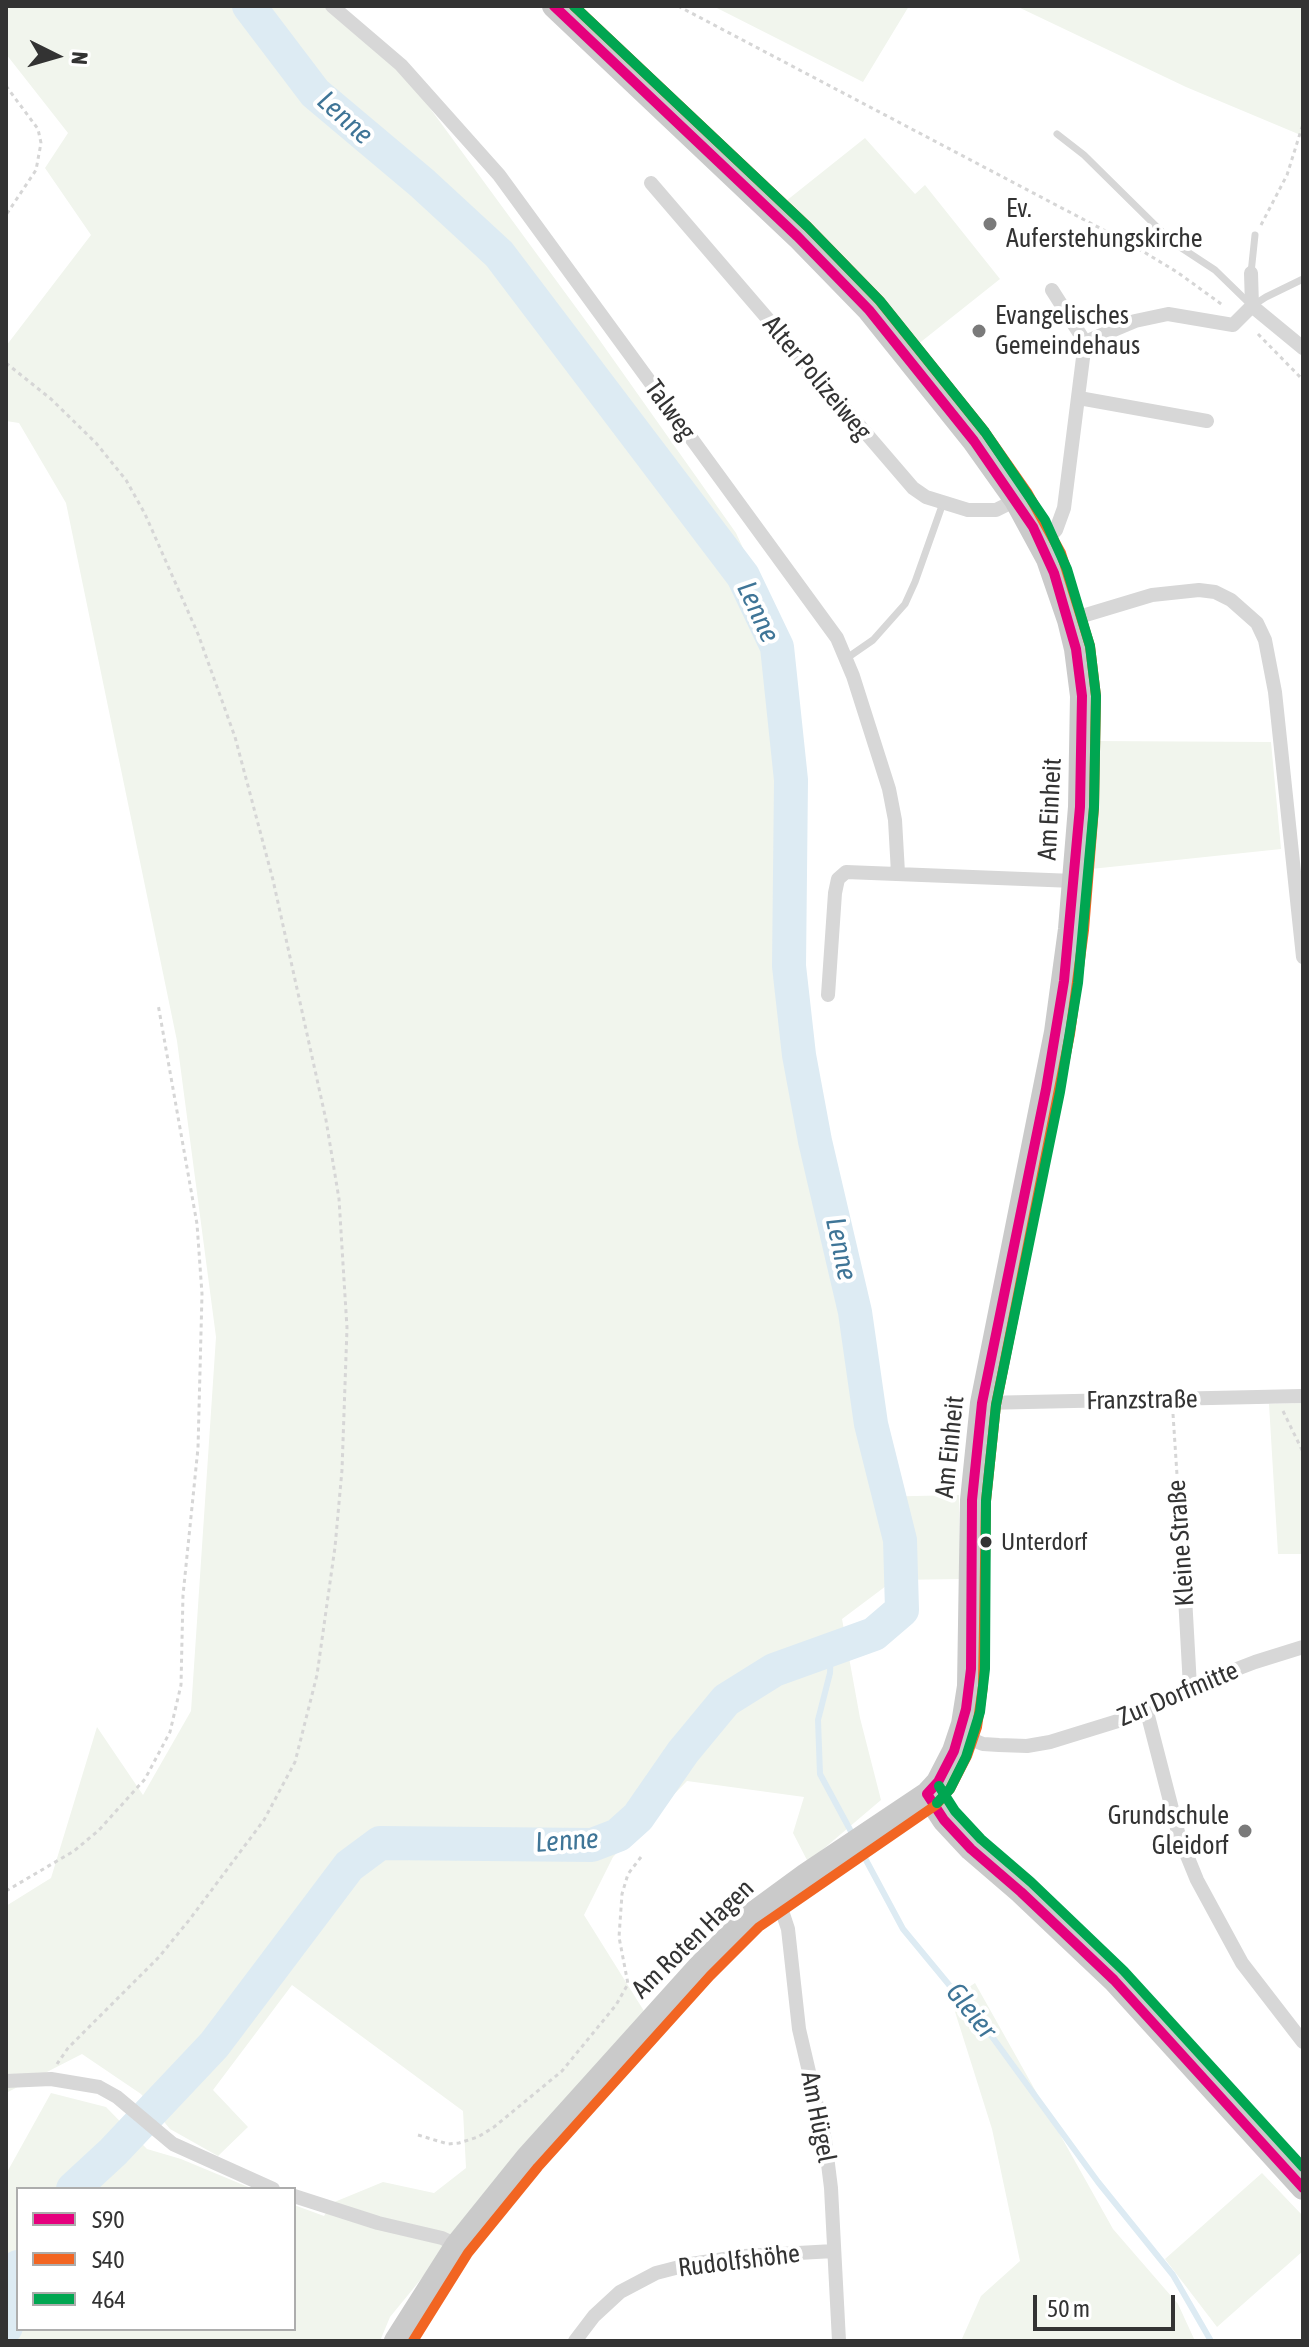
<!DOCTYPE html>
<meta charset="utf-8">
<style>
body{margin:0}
#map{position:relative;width:1309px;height:2347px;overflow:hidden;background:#fff;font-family:"Asap Condensed",sans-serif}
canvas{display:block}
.frame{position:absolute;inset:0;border:8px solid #333;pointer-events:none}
.legend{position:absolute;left:16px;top:2187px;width:280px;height:144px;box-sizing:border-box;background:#fff;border:2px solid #adadad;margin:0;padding:10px 14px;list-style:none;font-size:24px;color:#333}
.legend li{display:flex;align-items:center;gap:16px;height:40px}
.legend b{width:40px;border:2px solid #adadad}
.north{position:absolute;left:16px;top:16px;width:80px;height:80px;-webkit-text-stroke:6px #fff;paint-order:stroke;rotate:95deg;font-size:22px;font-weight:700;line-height:32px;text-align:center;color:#333}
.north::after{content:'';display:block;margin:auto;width:28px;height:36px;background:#333;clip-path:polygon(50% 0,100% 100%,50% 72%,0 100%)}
.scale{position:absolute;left:1033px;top:2295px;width:142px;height:36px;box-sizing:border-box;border:4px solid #333;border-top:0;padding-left:10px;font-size:24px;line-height:28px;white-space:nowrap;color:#333;-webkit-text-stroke:6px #fff;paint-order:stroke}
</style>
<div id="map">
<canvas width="1309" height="2347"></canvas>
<div class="frame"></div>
<ul class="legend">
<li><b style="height:10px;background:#e5007d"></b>S90</li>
<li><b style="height:10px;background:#f26522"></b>S40</li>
<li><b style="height:10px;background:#00a651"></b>464</li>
</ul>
<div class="north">N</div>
<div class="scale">50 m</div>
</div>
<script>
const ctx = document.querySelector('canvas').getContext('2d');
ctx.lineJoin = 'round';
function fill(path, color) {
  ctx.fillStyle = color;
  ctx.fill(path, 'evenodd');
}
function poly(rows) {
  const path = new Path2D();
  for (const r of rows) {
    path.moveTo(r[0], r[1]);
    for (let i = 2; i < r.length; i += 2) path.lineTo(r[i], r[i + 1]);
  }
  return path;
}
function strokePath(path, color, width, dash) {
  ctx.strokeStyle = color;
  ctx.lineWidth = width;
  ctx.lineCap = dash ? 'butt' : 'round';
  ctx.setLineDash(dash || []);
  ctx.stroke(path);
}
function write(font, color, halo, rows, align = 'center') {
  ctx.font = font + ' "Asap Condensed",sans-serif';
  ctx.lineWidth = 8;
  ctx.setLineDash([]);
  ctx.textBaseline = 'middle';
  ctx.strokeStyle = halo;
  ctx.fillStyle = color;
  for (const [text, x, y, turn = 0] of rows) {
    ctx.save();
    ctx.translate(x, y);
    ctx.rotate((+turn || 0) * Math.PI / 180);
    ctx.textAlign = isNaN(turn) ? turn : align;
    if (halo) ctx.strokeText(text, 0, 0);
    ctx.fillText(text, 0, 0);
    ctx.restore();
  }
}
fill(poly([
 [6,6,339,6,413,85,591,328,736,533,788,645,792,728,777,985,811,1171,848,1293,872,1497,959,1495,960,1579,894,1580,842,1619,860,1718,881,1800,808,1862,793,1833,804,1797,687,1781,613,1857,584,1915,649,2019,590,2073,390,2317,380,2341,6,2341,6,2174,51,2093,106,2107,147,2149,181,2159,253,2189,18,2189,18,2329,294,2329,294,2205,324,2216,332,2203,383,2182,434,2193,466,2168,463,2111,292,1985,213,2090,248,2127,218,2156,170,2129,141,2094,82,2054,6,2093,6,1906,51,1878,97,1727,143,1795,191,1711,216,1337,177,1041,66,503,19,423,6,421,6,346,91,235,45,168,68,133,6,54],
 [713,6,909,6,863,82],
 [1016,6,1303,6,1303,136,1186,87],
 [865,138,915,194,925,185,1000,279,917,345,876,294,786,201],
 [1093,741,1271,742,1281,849,1091,869],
 [1303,1403,1303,1554,1278,1554,1269,1404],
 [975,1983,1113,2229,1178,2304,1195,2341,961,2341,981,2296,1020,2261,992,2129,951,1999],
 [1262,2173,1303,2216,1303,2251,1217,2327,1165,2259]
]), '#f1f5ed');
strokePath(poly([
 [831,1648,830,1673,818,1720,820,1774,854,1837],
 [859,1847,903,1929,993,2038,1098,2182,1173,2275,1211,2341]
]), '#ddebf3', 6);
strokePath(poly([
 [73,2189,113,2152,214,2045,349,1866,380,1843,592,1845,618,1835,638,1817,683,1752,726,1700,774,1670,874,1634,902,1610,900,1540,871,1424,855,1312,815,1141,799,1055,789,966,791,780,777,647,743,576,499,254,422,183,315,93,249,6],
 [6,2327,18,2267]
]), '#ddebf3', 34);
strokePath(poly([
 [678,6,1134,246,1177,272,1224,306],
 [6,86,38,129,41,143,36,170,6,215],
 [1261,225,1287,175,1303,124],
 [1258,334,1303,380],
 [6,363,51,399,96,443,126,480,145,514,198,634,235,737,273,880,326,1120,339,1199,347,1328,342,1470,335,1547,317,1675,295,1762,264,1820,190,1919,159,1957,68,2048,57,2064],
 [1283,1411,1303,1452],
 [1173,1414,1178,1490],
 [6,1891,74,1851,99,1830,145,1779,170,1732,181,1685,183,1595,198,1448,202,1294,197,1224,158,1004],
 [418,2135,448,2144,459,2143,478,2137,494,2127,562,2071,616,2005,628,1984,619,1937,622,1894,628,1874,641,1857]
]), '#d6d6d6', 3, [4, 4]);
strokePath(poly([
 [1057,134,1084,155,1161,231,1180,247,1215,270,1252,306,1266,297,1303,279],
 [1251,273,1255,235],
 [847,658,873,640,905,604,915,582,943,503]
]), '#d7d7d7', 7);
strokePath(poly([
 [332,6,401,65,499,175,837,638,853,676,889,789,895,820,898,873],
 [651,183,913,488,926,497,968,510,996,510,1016,500],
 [1252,306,1303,348],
 [1085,342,1135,321,1168,314,1233,325,1252,306,1251,273],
 [1079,398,1207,421],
 [1042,544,1056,530,1064,508,1085,342,1052,290],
 [1069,620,1152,595,1199,590,1215,592,1231,600,1257,623,1265,640,1275,692,1303,957],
 [828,995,835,893,838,879,846,872,1074,881],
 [982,1403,1303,1396],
 [1180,1506,1190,1687],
 [1147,1712,1179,1836,1197,1880,1242,1963,1303,2042],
 [960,1735,983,1744,999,1745,1027,1746,1050,1742,1147,1712,1190,1687,1255,1662,1303,1647],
 [777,1896,788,1929,799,2029,825,2140,831,2188,839,2341],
 [6,2081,51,2079,99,2087,117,2097,173,2144,273,2189],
 [294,2196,378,2223,442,2238,457,2245],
 [575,2341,594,2316,620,2292,656,2273,691,2264,744,2256,834,2251]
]), '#d7d7d7', 14);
strokePath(poly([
 [927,1794,944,1820,971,1849,1021,1892,1114,1980,1303,2188],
 [396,2341,457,2245,527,2158,700,1966,750,1916,806,1875,927,1794,938,1782,954,1751,963,1724,969,1686,972,1500,982,1403,1056,1032,1070,929,1080,807,1082,696,1076,649,1069,620,1048,559,1016,500,974,441,869,310,798,237,554,6]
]), '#cacaca', 24);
strokePath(poly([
 [554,6,798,237,869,310,974,441,1033,527,1054,573,1076,649,1082,696,1080,807,1064,981,1046,1089,982,1403,972,1500,971,1669,966,1709,954,1751,938,1782,927,1794],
 [927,1794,944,1820,971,1849,1021,1892,1114,1980,1303,2188]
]), '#e5007d', 10);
strokePath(poly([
 [413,2341,468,2253,538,2167,710,1976,759,1927,936,1805,950,1789,967,1756,977,1727,983,1686,986,1501,996,1405,1070,1034,1084,930,1094,808,1096,696,1090,646,1061,553,1027,492,985,432,879,300,808,227,574,6]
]), '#f26522', 10);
strokePath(poly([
 [574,6,808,227,880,301,985,432,1045,520,1067,569,1090,646,1096,696,1094,807,1078,983,1060,1092,996,1405,986,1501,985,1669,980,1712,966,1757,950,1789,937,1803],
 [939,1786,955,1811,981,1839,1031,1882,1124,1971,1303,2167]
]), '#00a651', 10);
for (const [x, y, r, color] of [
 [990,224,8,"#7a7a7a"],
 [979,331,8,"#7a7a7a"],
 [986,1542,7,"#333"],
 [1245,1831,8,"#7a7a7a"]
]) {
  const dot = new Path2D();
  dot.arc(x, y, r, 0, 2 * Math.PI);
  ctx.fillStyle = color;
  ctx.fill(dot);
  strokePath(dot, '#fff', 3);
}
write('24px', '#333', '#fff', [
 ["Unterdorf",1001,1542]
], 'left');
write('26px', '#333', '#fff', [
 ["Ev.",1006,209],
 ["Auferstehungskirche",1006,239],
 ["Evangelisches",995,316],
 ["Gemeindehaus",995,346],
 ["Grundschule",1229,1816,"right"],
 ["Gleidorf",1229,1846,"right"]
], 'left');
write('26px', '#333', '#fff', [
 ["Alter Polizeiweg",817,378,50],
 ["Talweg",670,410,54],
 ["Am Einheit",1050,809,-87],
 ["Franzstraße",1142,1400,-1],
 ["Am Einheit",950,1447,-84],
 ["Kleine Straße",1181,1543,-94],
 ["Zur Dorfmitte",1178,1694,-23],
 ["Am Roten Hagen",693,1939,-44],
 ["Am Hügel",818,2117,79],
 ["Rudolfshöhe",739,2261,-7]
]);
write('italic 28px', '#3f7597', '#fff', [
 ["Lenne",345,118,42],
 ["Lenne",758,612,65],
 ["Lenne",841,1249,78],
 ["Lenne",567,1841,-4],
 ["Gleier",971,2011,51]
]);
</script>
